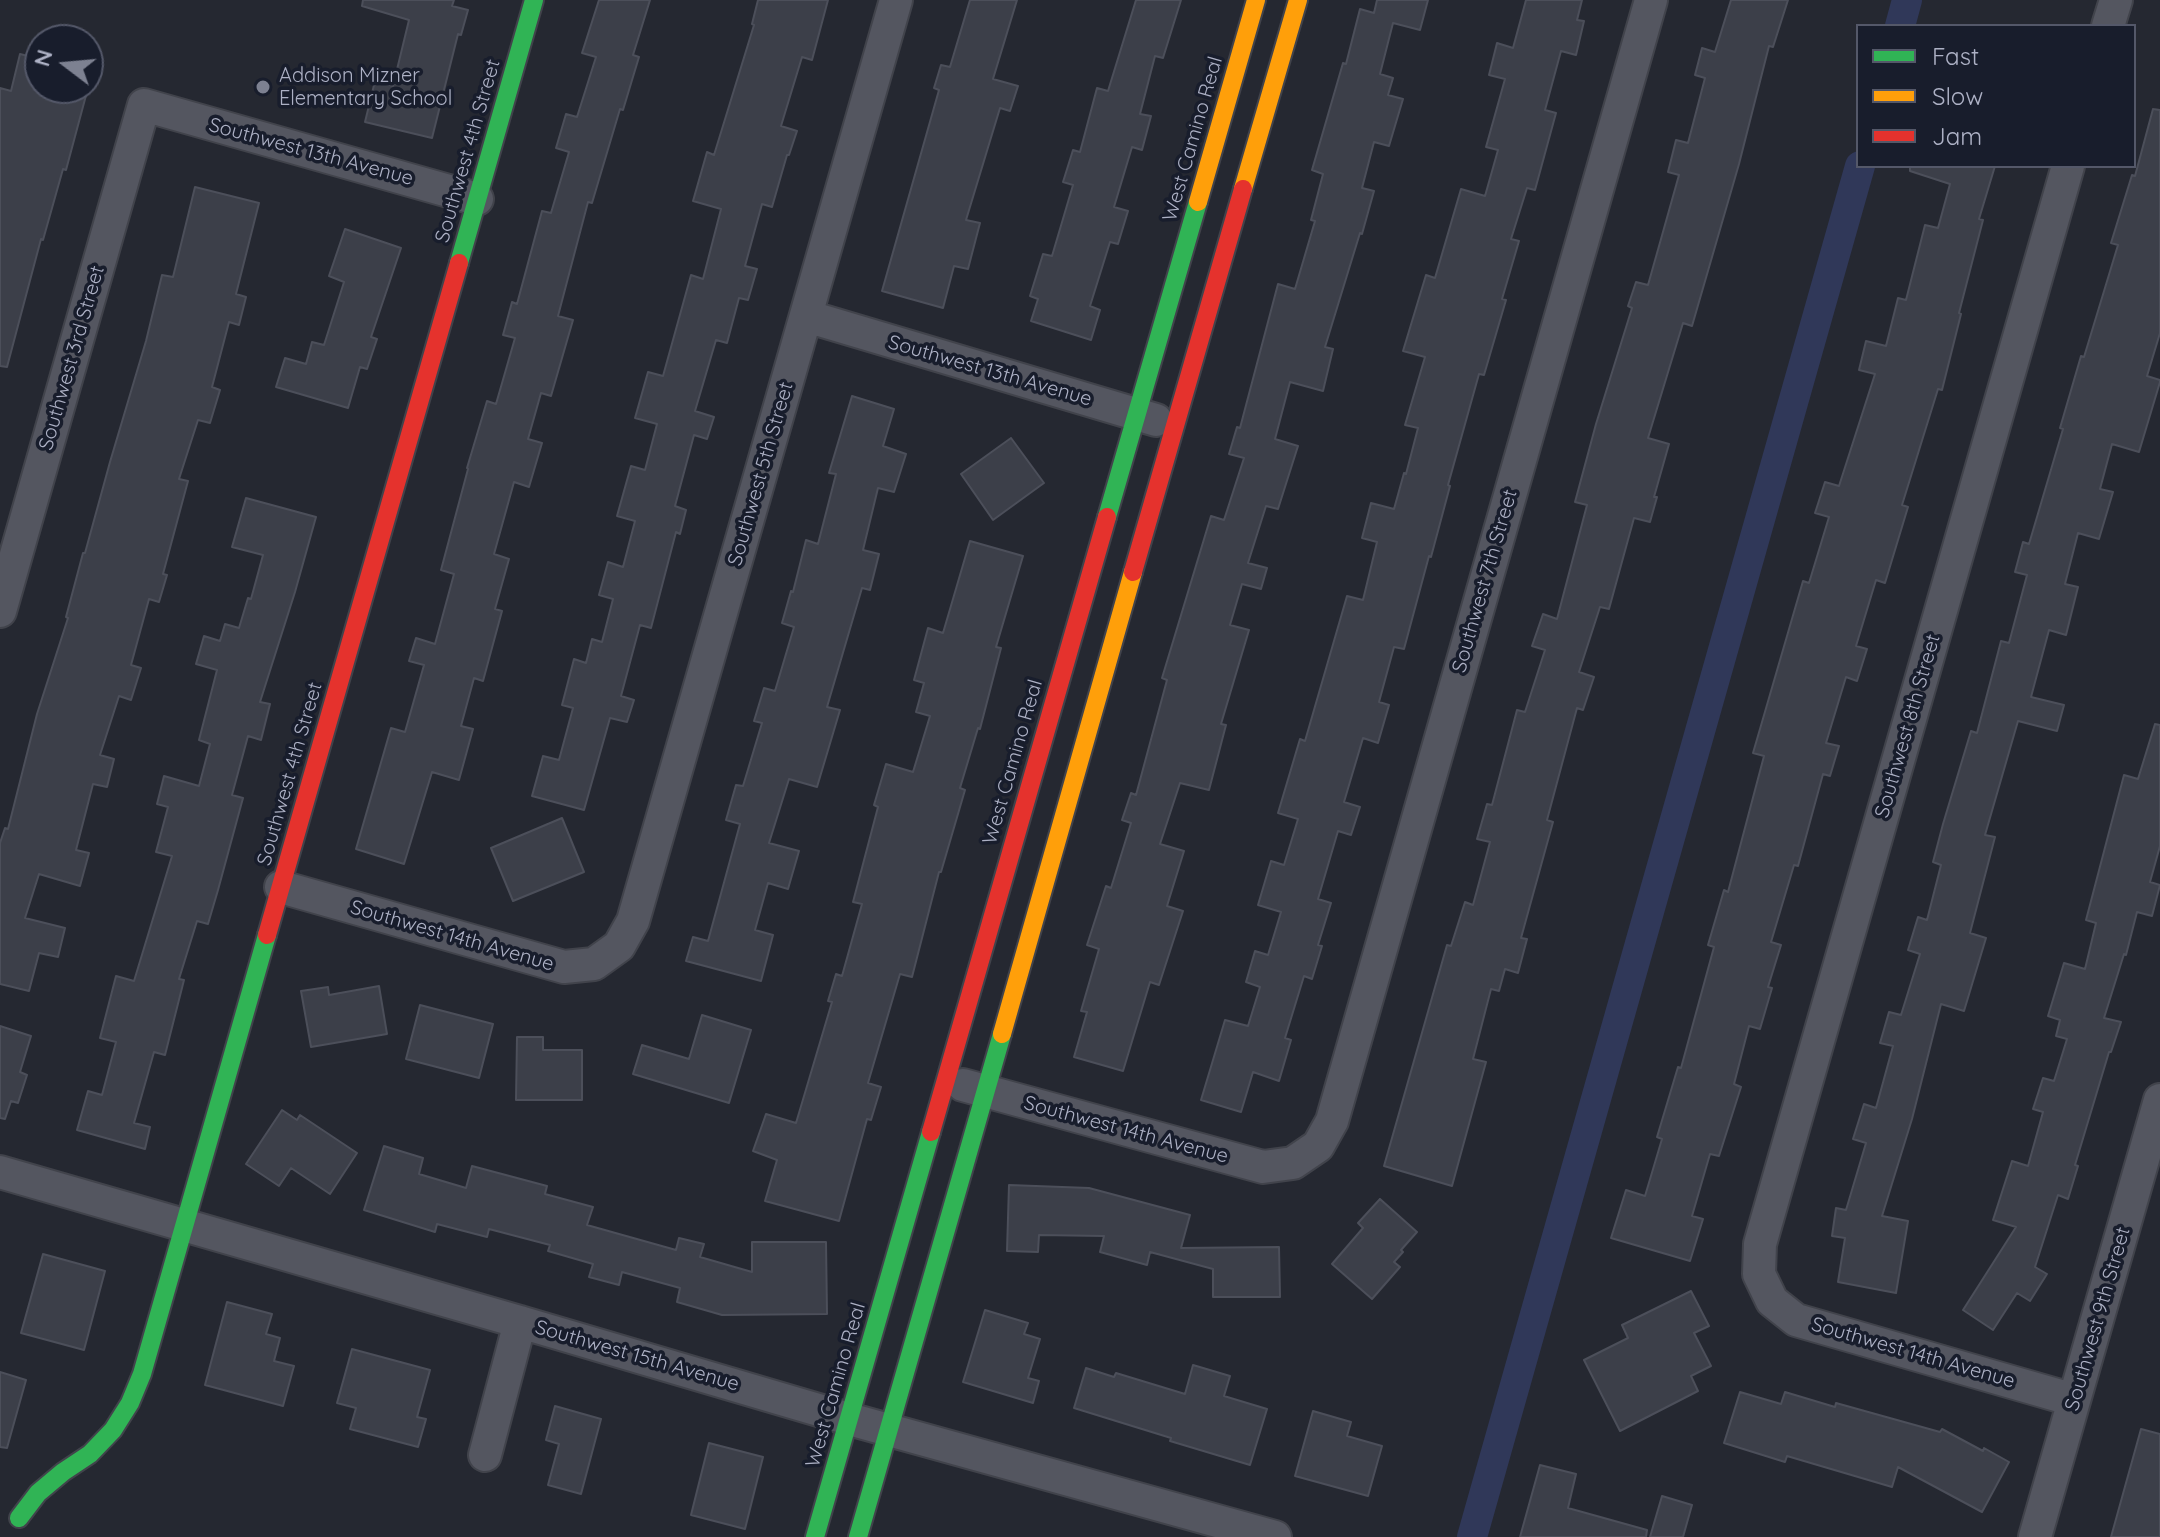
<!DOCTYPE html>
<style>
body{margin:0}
#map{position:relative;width:2160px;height:1537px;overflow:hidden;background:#252831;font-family:Quicksand,sans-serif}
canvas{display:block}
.legend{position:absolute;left:1856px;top:24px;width:280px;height:144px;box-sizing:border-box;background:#181d2c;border:2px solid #545869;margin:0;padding:10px 14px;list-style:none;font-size:24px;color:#adb1c5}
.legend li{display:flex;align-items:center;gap:16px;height:40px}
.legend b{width:40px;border:2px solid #545869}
.north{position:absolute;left:24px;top:24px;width:80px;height:80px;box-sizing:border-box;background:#181d2c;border:2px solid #545869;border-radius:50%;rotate:286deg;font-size:22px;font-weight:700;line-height:32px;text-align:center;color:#adb1c5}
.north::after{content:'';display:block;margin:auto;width:28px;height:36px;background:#7d8191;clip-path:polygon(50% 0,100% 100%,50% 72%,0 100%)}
</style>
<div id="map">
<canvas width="2160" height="1537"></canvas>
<ul class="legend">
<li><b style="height:10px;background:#30b455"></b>Fast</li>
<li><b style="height:10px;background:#ff9f0a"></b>Slow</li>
<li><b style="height:10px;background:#e5322d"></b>Jam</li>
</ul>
<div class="north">N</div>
</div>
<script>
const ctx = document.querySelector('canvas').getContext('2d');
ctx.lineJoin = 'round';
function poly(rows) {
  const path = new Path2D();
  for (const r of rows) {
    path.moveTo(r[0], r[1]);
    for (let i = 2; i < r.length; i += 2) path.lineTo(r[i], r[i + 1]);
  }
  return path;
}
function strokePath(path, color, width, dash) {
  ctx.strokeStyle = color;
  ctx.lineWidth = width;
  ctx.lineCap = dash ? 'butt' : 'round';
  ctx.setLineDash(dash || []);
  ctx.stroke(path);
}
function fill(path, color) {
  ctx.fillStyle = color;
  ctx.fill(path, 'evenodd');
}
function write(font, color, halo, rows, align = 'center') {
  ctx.font = font + ' Quicksand,sans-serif';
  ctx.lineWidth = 7;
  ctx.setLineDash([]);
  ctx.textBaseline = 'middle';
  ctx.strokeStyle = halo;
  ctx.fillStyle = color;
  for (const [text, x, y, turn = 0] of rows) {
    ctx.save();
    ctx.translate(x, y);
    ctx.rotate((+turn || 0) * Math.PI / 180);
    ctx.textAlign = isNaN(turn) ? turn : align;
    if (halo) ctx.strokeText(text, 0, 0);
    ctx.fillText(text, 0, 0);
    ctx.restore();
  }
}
strokePath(poly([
 [1900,26,1907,0],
 [1472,1537,1860,166]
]), '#303859', 30);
const building = poly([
 [363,0,454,0,452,6,468,10,461,35,458,34,432,138,365,122,375,81,393,86,409,20,362,6,363,0],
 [599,0,650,0,633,55,639,57,623,110,620,109,592,203,588,202,558,316,573,320,551,396,541,393,528,439,542,443,529,487,514,482,494,554,509,559,495,609,502,611,483,681,474,678,461,726,473,729,459,780,432,772,404,864,356,849,391,728,405,732,424,665,409,661,416,638,435,644,454,574,441,570,468,469,467,468,487,401,496,404,515,338,503,335,512,302,517,304,542,211,551,213,569,152,556,148,566,114,577,117,596,57,582,53,599,0],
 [758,0,828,0,812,60,802,57,781,126,797,131,789,155,787,155,772,207,762,204,745,266,757,269,748,300,739,298,727,343,716,340,695,411,714,417,707,439,694,435,675,506,686,510,680,534,676,532,651,628,640,625,621,696,634,700,627,722,610,718,584,810,532,796,543,756,559,760,573,708,562,705,574,659,586,663,592,639,602,642,613,599,599,595,608,562,623,567,635,521,617,516,631,466,645,470,657,424,635,418,648,372,663,376,691,275,703,279,721,209,693,201,707,152,714,155,754,25,752,24,758,0],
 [970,0,1017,0,993,79,1018,86,1010,111,1000,108,966,220,980,223,968,269,954,266,943,308,882,291,939,90,934,88,941,65,950,67,970,0],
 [1136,0,1181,0,1163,58,1155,56,1140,114,1151,116,1142,150,1132,147,1114,207,1128,211,1118,244,1110,242,1090,306,1100,310,1091,340,1031,321,1038,299,1030,296,1043,254,1052,256,1073,185,1063,182,1073,150,1080,152,1097,88,1108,91,1136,0],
 [1377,0,1428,0,1420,30,1393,23,1380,74,1393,78,1388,95,1403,99,1389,146,1374,142,1362,188,1374,191,1362,234,1360,233,1325,347,1333,349,1323,391,1290,382,1275,439,1298,446,1278,509,1266,506,1248,563,1267,568,1261,589,1242,584,1230,625,1249,630,1221,724,1226,725,1209,790,1180,783,1160,844,1184,851,1167,906,1183,911,1159,985,1150,982,1123,1071,1074,1057,1087,1012,1081,1011,1099,949,1087,945,1106,886,1111,888,1131,823,1122,820,1131,793,1136,795,1167,680,1162,678,1211,516,1224,520,1244,458,1229,454,1237,427,1240,428,1278,284,1295,289,1315,221,1311,220,1323,174,1312,170,1343,63,1346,64,1360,9,1374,13,1377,0],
 [1526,0,1582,0,1577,20,1584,21,1576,55,1561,51,1545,110,1556,113,1535,190,1527,188,1511,239,1519,241,1502,299,1506,300,1484,375,1479,374,1448,485,1450,486,1431,557,1429,556,1404,649,1394,647,1379,702,1389,705,1378,743,1363,738,1344,802,1360,807,1351,835,1338,831,1318,899,1331,903,1318,945,1322,946,1312,979,1304,976,1285,1038,1291,1040,1279,1081,1253,1072,1241,1112,1201,1100,1225,1020,1248,1026,1260,987,1246,982,1255,951,1268,955,1281,912,1258,905,1271,861,1284,865,1298,819,1278,813,1300,739,1305,741,1347,596,1363,600,1377,542,1362,538,1371,503,1394,509,1404,473,1406,474,1418,428,1405,425,1425,357,1403,351,1426,275,1435,278,1461,189,1485,196,1498,150,1486,147,1505,79,1489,75,1497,43,1513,48,1526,0],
 [1731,0,1788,0,1773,47,1769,46,1739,164,1692,326,1683,323,1648,438,1669,444,1654,497,1657,497,1650,522,1634,518,1609,609,1600,607,1579,672,1594,677,1583,710,1577,708,1547,820,1553,822,1521,938,1527,939,1518,973,1505,969,1499,991,1491,989,1473,1059,1486,1062,1452,1186,1384,1166,1447,945,1451,946,1465,902,1473,905,1490,842,1477,839,1487,804,1492,805,1517,710,1525,712,1545,650,1532,646,1543,614,1557,619,1587,505,1575,502,1596,424,1632,308,1628,306,1636,282,1648,285,1661,239,1679,175,1668,172,1676,140,1688,143,1705,78,1695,75,1702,48,1715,52,1731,0],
 [20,54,40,59,40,88,88,88,66,170,63,169,43,240,41,239,7,367,0,366,0,88,11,91,20,54],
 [2153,109,2160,110,2160,333,2147,376,2160,380,2160,382,2139,452,2112,444,2100,489,2113,492,2099,539,2078,533,2065,584,2078,587,2066,635,2049,630,2031,697,2064,705,2057,731,2018,721,1985,835,1995,837,1970,933,1986,938,1964,1011,1941,1004,1912,1119,1882,1216,1908,1221,1896,1293,1838,1282,1845,1238,1832,1236,1836,1208,1846,1210,1866,1143,1853,1139,1864,1104,1876,1108,1893,1046,1880,1043,1889,1012,1901,1015,1920,954,1908,950,1918,917,1927,920,1941,865,1933,862,1943,824,1971,731,1977,733,2001,641,2009,643,2027,575,2015,572,2023,542,2029,544,2063,429,2060,428,2081,356,2084,357,2118,245,2111,243,2132,175,2135,176,2153,109],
 [1910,166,1995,166,1979,219,1983,220,1959,313,1961,314,1942,390,1938,389,1902,505,1908,507,1885,583,1876,580,1856,646,1867,649,1857,681,1846,677,1826,743,1839,746,1830,776,1823,774,1798,866,1794,865,1771,942,1781,945,1768,987,1772,988,1760,1029,1749,1026,1734,1084,1741,1087,1719,1156,1710,1154,1692,1216,1703,1219,1690,1261,1611,1238,1626,1190,1645,1196,1662,1139,1657,1137,1678,1067,1681,1068,1714,947,1708,945,1724,890,1728,892,1764,756,1753,753,1803,581,1809,583,1829,517,1815,513,1825,482,1839,486,1875,374,1859,370,1866,341,1886,346,1898,298,1906,300,1925,225,1938,228,1950,184,1910,171,1910,166],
 [195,187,259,203,236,294,246,297,239,325,229,322,212,387,220,390,210,423,198,420,179,479,188,481,163,574,167,575,159,602,149,599,131,665,141,668,131,700,119,696,100,755,114,759,107,787,93,784,76,850,89,853,80,886,39,874,25,918,65,928,58,957,39,953,29,991,0,984,0,843,5,828,8,829,37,714,68,618,66,617,83,553,85,553,110,462,146,341,162,275,173,277,195,187],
 [345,229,401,248,371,337,377,339,367,369,360,367,348,408,276,387,285,358,306,364,312,342,324,345,344,282,329,276,345,229],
 [852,396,894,409,883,446,906,454,894,492,878,488,863,550,879,554,870,590,862,588,827,707,840,710,817,787,789,779,769,843,799,851,788,889,768,883,755,930,773,935,761,981,686,961,693,937,708,941,740,824,726,820,736,785,743,786,762,723,754,721,764,688,775,691,794,627,782,623,791,591,793,592,806,540,818,544,836,474,829,473,852,396],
 [1011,438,1044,483,993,520,961,474,1011,438],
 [246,498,316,517,295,592,260,702,270,704,261,740,248,736,232,795,243,798,218,890,208,924,197,921,179,979,184,980,165,1055,154,1052,134,1123,150,1127,145,1149,77,1130,88,1091,102,1095,116,1042,100,1038,116,976,134,981,172,856,156,852,168,807,157,804,164,776,199,786,210,744,199,740,217,670,196,664,204,636,220,641,225,624,239,628,248,598,251,599,263,555,232,547,246,498],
 [970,541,1023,556,996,647,1001,648,980,729,978,728,960,788,965,790,941,872,939,872,912,977,900,974,868,1083,881,1087,871,1120,867,1119,839,1221,765,1201,777,1160,753,1151,766,1114,796,1123,832,1002,828,1001,836,974,842,976,862,904,853,902,878,807,874,805,886,764,913,772,930,716,916,712,924,683,914,680,928,628,943,633,970,541],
 [2155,724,2160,725,2160,846,2150,882,2160,885,2152,916,2137,912,2126,955,2124,954,2104,1018,2121,1022,2111,1052,2109,1052,2075,1165,2078,1166,2068,1199,2058,1195,2035,1267,2047,1274,2030,1301,2017,1293,1993,1330,1963,1310,2016,1227,1993,1220,2012,1161,2028,1166,2043,1112,2033,1109,2043,1078,2054,1081,2067,1039,2056,1036,2060,1020,2048,1016,2064,963,2085,969,2096,923,2086,920,2124,775,2138,779,2155,724],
 [562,818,584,872,513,901,491,848,562,818],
 [379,986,387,1034,311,1047,301,991,328,987,329,995,379,986],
 [420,1005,493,1024,479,1078,406,1059,420,1005],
 [702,1015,751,1030,729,1103,633,1074,642,1045,689,1059,702,1015],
 [0,1026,31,1036,20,1072,27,1075,18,1103,11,1101,5,1119,0,1118,0,1026],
 [517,1037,543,1037,543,1050,582,1050,582,1100,516,1100,517,1037],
 [282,1110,297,1120,300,1115,357,1153,330,1194,291,1168,279,1186,246,1164,282,1110],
 [384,1146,423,1158,419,1174,466,1188,472,1166,547,1186,545,1194,593,1207,587,1225,676,1250,679,1238,704,1244,700,1257,752,1272,752,1242,826,1242,827,1314,722,1315,677,1302,680,1288,622,1272,619,1285,589,1277,593,1264,548,1251,550,1245,489,1229,487,1237,437,1224,435,1232,364,1210,384,1146],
 [1009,1185,1089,1188,1190,1215,1181,1248,1279,1247,1280,1297,1213,1297,1213,1269,1150,1252,1147,1265,1100,1252,1104,1236,1039,1235,1038,1252,1007,1251,1009,1185],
 [1380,1199,1417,1232,1401,1250,1403,1252,1394,1262,1400,1267,1372,1299,1332,1264,1363,1228,1358,1223,1380,1199],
 [43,1254,105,1271,84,1350,21,1333,43,1254],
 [1691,1291,1709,1326,1694,1333,1711,1366,1691,1376,1698,1391,1620,1431,1584,1360,1628,1338,1622,1325,1691,1291],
 [227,1302,272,1314,266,1334,280,1338,274,1361,294,1366,283,1406,205,1385,227,1302],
 [985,1310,1028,1323,1024,1334,1040,1339,1028,1378,1039,1381,1033,1403,963,1382,985,1310],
 [352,1349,430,1370,417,1417,426,1419,418,1447,350,1429,356,1408,337,1403,352,1349],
 [1193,1365,1230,1376,1224,1396,1267,1409,1250,1465,1170,1441,1171,1438,1074,1408,1086,1368,1114,1377,1116,1373,1185,1394,1193,1365],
 [0,1372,26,1380,7,1448,0,1447,0,1372],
 [1740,1392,1781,1404,1785,1392,1835,1407,1836,1403,1940,1432,1942,1429,1983,1451,1984,1448,2009,1462,1982,1512,1898,1467,1892,1487,1787,1456,1785,1462,1724,1443,1740,1392],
 [555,1406,601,1419,581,1494,548,1485,559,1444,546,1440,555,1406],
 [1313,1411,1351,1422,1347,1436,1382,1446,1368,1496,1295,1476,1313,1411],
 [2141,1429,2160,1434,2160,1537,2111,1537,2141,1429],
 [709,1443,763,1457,745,1529,691,1515,709,1443],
 [1540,1465,1576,1474,1568,1508,1647,1530,1646,1537,1520,1537,1540,1465],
 [1662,1496,1692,1505,1683,1537,1650,1537,1662,1496]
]);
fill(building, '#3c3f49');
strokePath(building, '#4c4f5a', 2);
const street = poly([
 [2108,26,2116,0],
 [2068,166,1760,1244,1759,1274,1772,1301,1796,1320,2074,1400],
 [806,316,1156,420],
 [0,611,144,105,477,199],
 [281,887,564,967,594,964,619,946,633,921,896,0],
 [963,1085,1263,1167,1293,1163,1318,1146,1332,1121,1651,0],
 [0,1172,520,1322,849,1419,1275,1537],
 [485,1455,520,1322],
 [2035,1537,2160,1100]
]);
const fast = poly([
 [459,263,534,0],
 [1107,517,1198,202],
 [19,1518,38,1493,63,1472,90,1454,113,1430,130,1403,142,1374,267,935],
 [815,1537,931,1132],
 [858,1537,1002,1034]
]);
const slow = poly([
 [1243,189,1298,0],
 [1198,202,1256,0],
 [1002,1034,1133,572]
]);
const jam = poly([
 [1133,572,1243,189],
 [267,935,459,263],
 [931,1132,1107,517]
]);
strokePath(street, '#41434b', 36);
strokePath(fast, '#41434b', 22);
strokePath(slow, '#41434b', 22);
strokePath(jam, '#41434b', 22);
strokePath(street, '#545660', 32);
strokePath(fast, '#30b455', 18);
strokePath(slow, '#ff9f0a', 18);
strokePath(jam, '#e5322d', 18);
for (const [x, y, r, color] of [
 [263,87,8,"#7d8191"]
]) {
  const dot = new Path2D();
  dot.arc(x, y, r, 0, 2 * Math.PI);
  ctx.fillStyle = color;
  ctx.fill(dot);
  strokePath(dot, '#181d2c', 3);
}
write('20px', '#adb1c5', '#181d2c', [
 ["Addison Mizner",279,76],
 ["Elementary School",279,99]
], 'left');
write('20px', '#adb1c5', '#181d2c', [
 ["West Camino Real",1193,139,-74],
 ["Southwest 4th Street",468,151,-74],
 ["Southwest 13th Avenue",311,152,15],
 ["Southwest 3rd Street",72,358,-74],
 ["Southwest 13th Avenue",990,371,16],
 ["Southwest 5th Street",761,474,-74],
 ["Southwest 7th Street",1485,581,-74],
 ["Southwest 8th Street",1908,726,-74],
 ["West Camino Real",1013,762,-74],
 ["Southwest 4th Street",290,774,-74],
 ["Southwest 14th Avenue",452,936,16],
 ["Southwest 14th Avenue",1126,1130,15],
 ["Southwest 9th Street",2098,1319,-74],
 ["Southwest 14th Avenue",1913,1353,16],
 ["Southwest 15th Avenue",637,1356,16],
 ["West Camino Real",836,1385,-74]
]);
</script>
